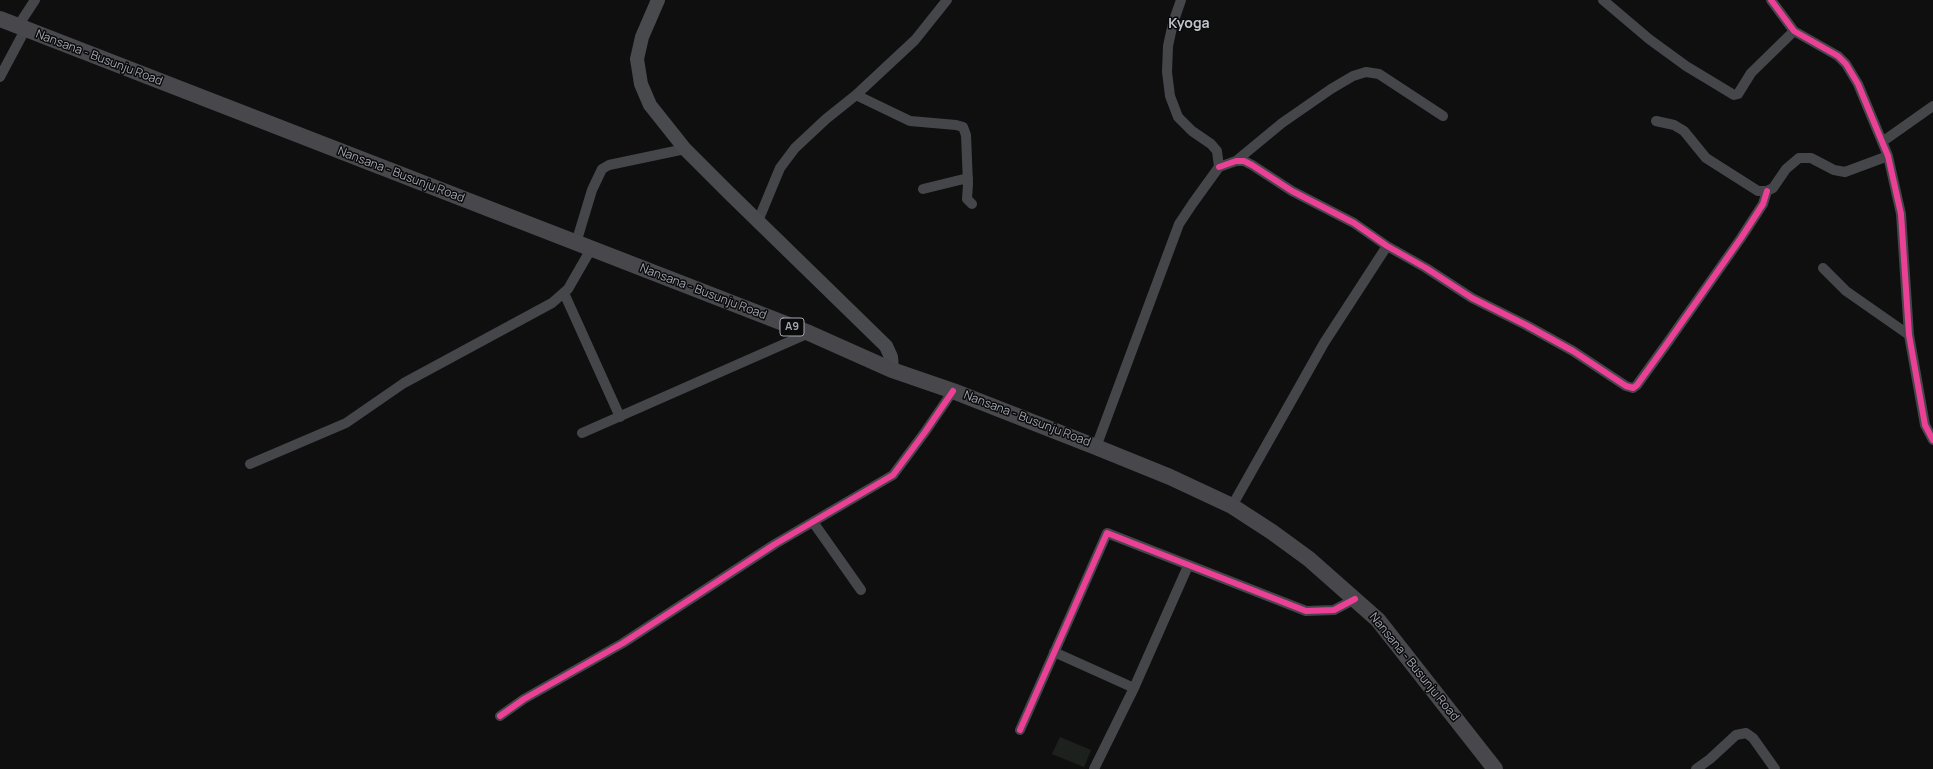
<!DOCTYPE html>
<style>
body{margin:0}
canvas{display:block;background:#0f0f10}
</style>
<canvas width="1933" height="769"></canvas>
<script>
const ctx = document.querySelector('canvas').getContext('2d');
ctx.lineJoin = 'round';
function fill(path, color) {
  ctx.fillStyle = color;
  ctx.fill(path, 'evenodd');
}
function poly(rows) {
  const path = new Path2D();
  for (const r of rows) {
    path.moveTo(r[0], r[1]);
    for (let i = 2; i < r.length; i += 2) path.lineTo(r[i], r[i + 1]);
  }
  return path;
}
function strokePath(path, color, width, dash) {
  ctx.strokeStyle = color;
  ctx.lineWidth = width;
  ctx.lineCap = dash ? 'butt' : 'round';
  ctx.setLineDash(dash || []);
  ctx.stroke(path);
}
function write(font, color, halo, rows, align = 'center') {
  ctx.font = font + ' Manrope,sans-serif';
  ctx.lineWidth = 3;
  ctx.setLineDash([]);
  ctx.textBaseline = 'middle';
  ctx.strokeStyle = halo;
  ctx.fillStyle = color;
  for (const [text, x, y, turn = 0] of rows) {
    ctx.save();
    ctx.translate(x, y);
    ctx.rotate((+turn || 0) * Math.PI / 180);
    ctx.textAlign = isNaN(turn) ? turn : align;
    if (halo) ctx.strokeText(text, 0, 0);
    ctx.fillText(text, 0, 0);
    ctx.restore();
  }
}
fill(poly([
 [1060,737,1091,750,1084,767,1052,754]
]), '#1c211d');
strokePath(poly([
 [1603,0,1649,39,1686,66,1734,95,1738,94,1751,73,1794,31],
 [1771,0,1794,31,1838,56,1846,64,1858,84,1888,156,1901,214,1909,335,1925,425,1933,440],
 [18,26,35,0],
 [0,77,25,30],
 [856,95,910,121,956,125,963,127,966,135,968,184,967,199,972,204],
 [1656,121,1674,125,1684,131,1706,158,1758,191,1767,191,1773,188,1786,169,1799,158,1811,158,1834,170,1845,172,1888,156],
 [1882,142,1933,106],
 [1236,161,1282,123,1331,89,1353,76,1366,72,1379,74,1443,116],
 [1219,167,1236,161,1244,161,1252,165,1292,191,1354,223,1387,246,1426,268,1472,298,1526,325,1573,351,1626,386,1633,388,1637,385,1668,342,1741,238,1763,204,1767,191],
 [923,189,968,178],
 [758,221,780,168,795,148,826,119,856,95,915,40,947,0],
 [576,243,592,190,602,169,609,165,685,149],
 [1823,268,1846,291,1909,335],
 [564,293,620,417],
 [582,433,809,333],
 [1096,447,1179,224,1193,203,1219,167,1217,151,1211,144,1192,131,1178,117,1170,96,1167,72,1168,46,1173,23,1181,0],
 [250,464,346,423,404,383,552,303,568,289,591,249],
 [1232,506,1324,343,1387,246],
 [813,522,861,590],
 [1054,652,1134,688],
 [500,716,524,699,623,643,775,544,893,475,925,432,953,391],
 [1020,730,1107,533,1306,611,1334,610,1355,599],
 [1094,769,1134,688,1188,566],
 [1696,769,1710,759,1736,735,1746,733,1753,738,1775,769]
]), '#454649', 10);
strokePath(poly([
 [658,0,642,37,637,59,641,84,650,105,685,149,728,192,886,346,891,357,892,370]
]), '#494a4e', 14);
strokePath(poly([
 [0,19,809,333,892,370,953,391,1096,447,1170,477,1232,506,1272,532,1309,559,1378,620,1495,769]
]), '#48484c', 16);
strokePath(poly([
 [1771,0,1794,31,1838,56,1846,64,1858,84,1888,156,1901,214,1909,335,1925,425,1933,440],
 [1219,167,1236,161,1244,161,1252,165,1292,191,1354,223,1387,246,1426,268,1472,298,1526,325,1573,351,1626,386,1633,388,1637,385,1668,342,1741,238,1763,204,1767,191],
 [500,716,524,699,623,643,775,544,893,475,925,432,953,391],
 [1020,730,1107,533,1306,611,1334,610,1355,599]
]), '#ea4096', 6);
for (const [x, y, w] of [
 [792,327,24]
]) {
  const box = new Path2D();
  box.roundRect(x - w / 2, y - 9, w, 18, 3);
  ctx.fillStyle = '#0a0a0b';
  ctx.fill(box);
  strokePath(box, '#a1a5b0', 1);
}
write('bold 11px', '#a1a5b0', null, [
 ["A9",792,327]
]);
write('12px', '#a1a5b0', '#0a0a0b', [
 ["Nansana - Busunju Road",99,58,21],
 ["Nansana - Busunju Road",401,175,21],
 ["Nansana - Busunju Road",703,292,21],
 ["Nansana - Busunju Road",1027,419,21],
 ["Nansana - Busunju Road",1414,667,51]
]);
write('bold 14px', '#c2c4cc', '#0a0a0b', [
 ["Kyoga",1189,24]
]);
</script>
